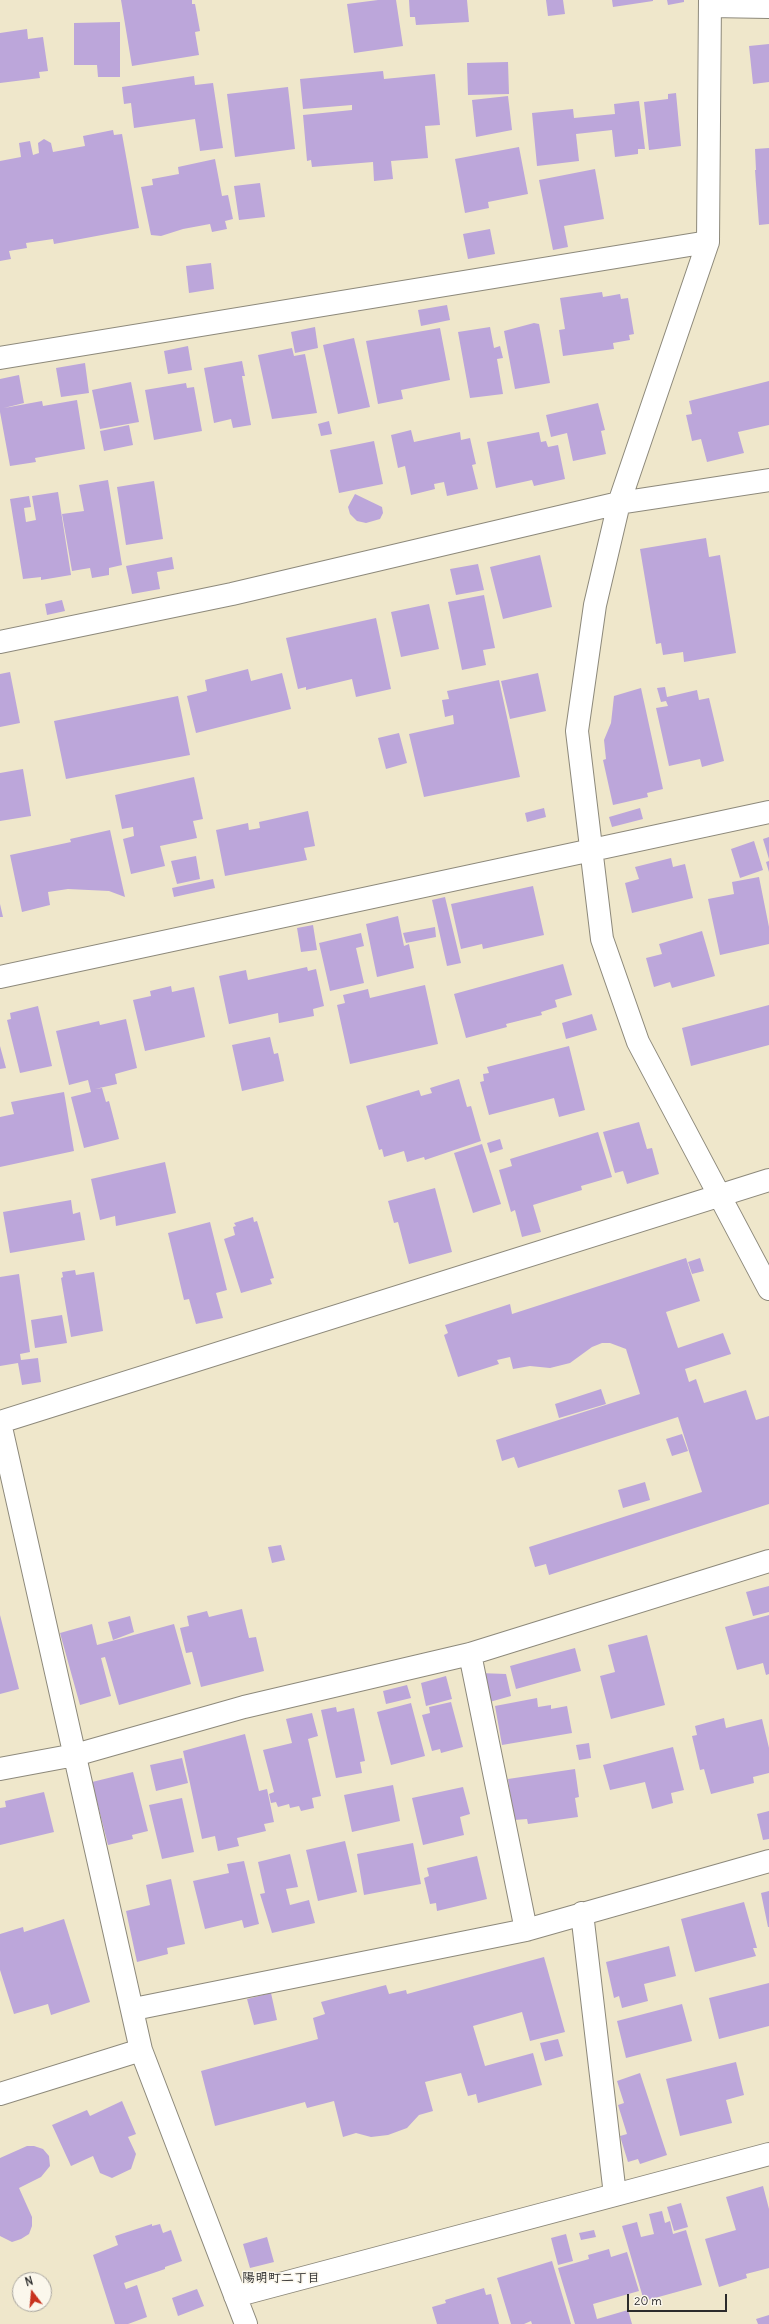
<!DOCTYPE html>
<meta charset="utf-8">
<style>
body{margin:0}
#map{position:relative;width:769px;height:2324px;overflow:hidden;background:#efe7cb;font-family:Delius,sans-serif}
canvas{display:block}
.north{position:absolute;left:12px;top:2272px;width:40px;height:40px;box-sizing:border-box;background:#fbf7ec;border:1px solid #a8a59f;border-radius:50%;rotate:344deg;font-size:11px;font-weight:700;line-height:16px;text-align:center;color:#2b2b2b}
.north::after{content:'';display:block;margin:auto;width:14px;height:18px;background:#c8321e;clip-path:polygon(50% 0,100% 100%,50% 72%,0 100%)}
.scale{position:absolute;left:627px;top:2294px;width:100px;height:18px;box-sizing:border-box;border:2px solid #2b2b2b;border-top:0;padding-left:5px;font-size:12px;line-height:14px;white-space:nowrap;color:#2b2b2b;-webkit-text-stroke:3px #fbf7ec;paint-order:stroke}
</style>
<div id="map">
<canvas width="769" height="2324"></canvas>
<div class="north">N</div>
<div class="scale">20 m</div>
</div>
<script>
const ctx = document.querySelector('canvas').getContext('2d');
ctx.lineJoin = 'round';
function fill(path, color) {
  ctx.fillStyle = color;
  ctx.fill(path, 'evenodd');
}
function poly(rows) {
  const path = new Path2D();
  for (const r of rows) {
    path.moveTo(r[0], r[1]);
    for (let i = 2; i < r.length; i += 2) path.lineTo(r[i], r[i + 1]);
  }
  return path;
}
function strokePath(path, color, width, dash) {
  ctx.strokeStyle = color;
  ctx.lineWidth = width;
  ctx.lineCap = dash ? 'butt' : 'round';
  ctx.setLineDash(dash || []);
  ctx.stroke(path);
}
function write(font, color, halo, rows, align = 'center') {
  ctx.font = font + ' Delius,"Klee One",sans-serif';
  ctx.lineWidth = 3;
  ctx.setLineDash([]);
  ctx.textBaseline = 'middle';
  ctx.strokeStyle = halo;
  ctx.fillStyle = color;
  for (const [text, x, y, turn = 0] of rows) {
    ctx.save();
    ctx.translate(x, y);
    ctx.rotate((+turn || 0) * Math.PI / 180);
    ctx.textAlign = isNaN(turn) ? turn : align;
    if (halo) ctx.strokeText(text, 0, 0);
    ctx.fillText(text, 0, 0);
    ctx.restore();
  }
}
fill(poly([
 [121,0,192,0,192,4,195,4,200,31,195,32,199,55,132,66],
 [378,0,396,0,403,46,354,53,347,4],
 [409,0,467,0,469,22,416,25,415,17,410,17],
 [546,0,563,0,565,14,548,16],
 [612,0,653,0,653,1,613,7],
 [667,0,684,0,684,2,668,5],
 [120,22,120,77,98,77,97,65,74,65,74,23],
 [27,29,28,39,43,37,48,71,39,72,40,78,0,83,0,33],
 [769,44,769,82,753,84,749,46],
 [508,62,509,94,468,95,467,63],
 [383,71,384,79,435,74,440,125,425,126,428,158,391,161,393,179,374,181,373,162,312,167,311,160,307,161,303,115,352,110,352,105,303,109,300,79],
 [194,76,195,85,213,83,223,148,200,151,195,119,134,128,131,103,124,104,122,87],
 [288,87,295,149,235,157,227,94],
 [676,93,681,146,649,150,644,102,668,99,668,94],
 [508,96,512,130,476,137,472,100],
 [639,101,645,149,638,149,638,154,615,157,612,130,576,134,579,161,537,166,532,113,573,109,574,118,615,114,614,104],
 [113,130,114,135,122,134,139,228,54,244,53,239,26,243,27,248,9,251,11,259,0,261,0,161,21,157,19,143,30,141,33,155,39,153,38,143,44,139,51,143,53,152,85,146,83,136],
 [519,147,528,194,488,202,489,208,465,213,455,159],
 [769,148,769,224,759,225,755,170,756,170,755,149],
 [215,159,222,196,228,195,233,219,225,221,227,229,212,232,210,224,183,229,161,236,151,235,141,187,153,185,152,179,179,174,178,167],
 [595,169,604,219,564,226,568,247,553,250,539,180],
 [260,183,265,217,239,220,234,186],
 [490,229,495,254,468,259,463,234],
 [211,263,214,289,189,293,186,266],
 [602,292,603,297,620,294,621,299,628,298,634,334,629,335,630,340,613,343,614,349,563,356,559,330,565,329,560,298],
 [447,305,450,320,421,326,418,310],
 [534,323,539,324,550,383,515,389,504,331],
 [315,327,318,348,295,353,291,332],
 [490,327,494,348,500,346,503,358,497,359,503,394,470,398,458,332],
 [440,328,450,380,401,390,403,399,378,404,366,341],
 [354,338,370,407,338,414,323,345],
 [188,346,192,370,168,374,164,351],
 [292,348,294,356,305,354,317,413,272,419,258,355],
 [242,361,245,376,242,376,251,425,233,428,231,419,214,423,204,368],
 [85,363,89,393,61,397,56,368],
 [19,375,24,403,4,408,42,401,43,406,77,400,85,449,35,458,36,462,10,466,0,412,0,379],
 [769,381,769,425,738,432,744,453,707,462,701,439,692,441,686,415,692,414,689,401],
 [131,382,139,422,100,429,92,390],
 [186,383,187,388,194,387,202,431,154,440,145,390],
 [598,403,605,430,601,431,606,454,573,461,567,433,551,437,546,415],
 [329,421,332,434,321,436,318,424],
 [129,425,133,445,104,451,100,431],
 [411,430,414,442,460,432,461,440,470,438,476,464,472,465,478,489,447,496,444,482,434,484,435,489,411,495,405,466,398,468,391,435],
 [539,432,541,442,546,441,548,447,558,445,565,479,534,486,532,480,496,488,487,442],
 [374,441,383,484,339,493,330,450],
 [108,480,122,565,109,568,109,575,92,578,90,568,72,571,62,514,84,511,79,485],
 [154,481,163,539,126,545,117,487],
 [58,492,71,575,41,580,41,577,23,579,10,499,29,496,31,507,24,508,26,522,36,520,32,496],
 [355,494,382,507,383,513,380,519,366,523,357,521,350,514,348,507],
 [706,538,709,557,720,555,736,653,684,662,683,652,663,655,661,643,656,644,640,549],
 [540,555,552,607,503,619,490,567],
 [172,557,174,569,157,572,160,589,132,594,126,566],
 [478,564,484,590,456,595,450,569],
 [484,595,495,648,483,650,486,665,462,670,448,602],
 [62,600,65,611,47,615,45,604],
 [429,604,439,649,401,657,391,612],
 [376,618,391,689,356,697,352,679,306,690,306,687,298,689,286,638],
 [248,669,251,681,282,673,291,709,196,733,187,696,207,691,205,680],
 [10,672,20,723,0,727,0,674],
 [538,673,546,711,510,719,501,681],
 [499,680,520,777,424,797,409,734,454,724,453,715,445,717,442,700,449,699,447,691],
 [665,687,667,697,697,690,699,700,709,698,724,761,702,767,700,759,669,766,656,708,668,706,666,701,661,702,657,688],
 [641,688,663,789,647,793,648,797,613,805,603,760,606,759,604,740,611,723,614,696],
 [178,696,190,755,66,779,54,721],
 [399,733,407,763,386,769,378,738],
 [23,769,31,816,0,821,0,773],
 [194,777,203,819,193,821,197,838,160,846,165,866,131,874,123,839,134,836,133,827,122,829,115,795],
 [544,808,546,817,527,822,525,813],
 [640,808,643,819,612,827,609,817],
 [308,811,315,846,304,848,307,860,225,876,216,830,248,823,249,830,260,828,259,822],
 [110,830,125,897,109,891,68,889,48,892,50,905,22,912,10,855,71,842,70,839],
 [769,837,769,859,763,839],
 [754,841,763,870,740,878,731,849],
 [196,856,200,879,177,884,171,861],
 [671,858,673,867,685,864,693,898,632,913,625,883,639,879,635,867],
 [769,861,769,872,766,862],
 [759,877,769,927,769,944,720,955,708,899,734,894,732,882],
 [213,879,215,888,174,897,172,888],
 [533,886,544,935,483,949,482,944,461,949,451,904],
 [445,897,461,963,447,966,432,900],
 [0,904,3,917,0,917],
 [398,916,404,946,409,944,414,968,377,977,366,924],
 [313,925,317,950,301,952,297,928],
 [435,927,436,937,406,943,403,933],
 [702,931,715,976,672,988,670,982,654,987,646,958,662,954,659,944],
 [361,933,364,946,356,948,364,983,330,991,319,943],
 [563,964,572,995,555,1000,557,1007,541,1012,542,1015,506,1024,507,1027,466,1038,454,994],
 [307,967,308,971,316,969,324,1006,313,1009,314,1016,279,1023,278,1013,229,1024,219,976,246,970,248,980],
 [425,985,438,1044,350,1064,337,1005,345,1003,343,995,368,989,370,998],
 [171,986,172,992,194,987,205,1037,145,1051,133,1000,151,996,150,991],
 [769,1005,769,1045,691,1066,682,1028],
 [38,1006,52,1066,20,1073,7,1020,11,1019,10,1013],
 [592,1014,597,1030,566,1039,562,1023],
 [126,1019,137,1068,115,1074,117,1084,95,1089,102,1088,106,1102,109,1101,119,1139,84,1148,71,1097,91,1092,88,1080,69,1085,56,1031,99,1021,100,1025],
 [270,1037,274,1054,278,1053,284,1081,242,1091,232,1045],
 [0,1046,6,1068,0,1069],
 [569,1046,585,1110,559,1117,554,1098,489,1115,480,1082,484,1081,483,1074,489,1073,487,1067],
 [459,1079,467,1107,471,1106,481,1141,425,1160,424,1157,407,1162,404,1151,384,1157,382,1149,379,1150,366,1106,419,1090,421,1096,432,1093,430,1088],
 [64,1092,74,1151,0,1167,0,1117,14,1114,11,1102],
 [639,1122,647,1149,652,1148,659,1174,627,1184,623,1171,615,1173,603,1132],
 [598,1132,612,1177,581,1186,582,1190,533,1205,541,1232,522,1237,515,1210,511,1212,499,1170,512,1166,510,1159],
 [500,1139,503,1149,490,1153,487,1143],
 [482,1144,501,1204,473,1213,454,1153],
 [165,1162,176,1213,116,1226,115,1216,100,1220,91,1179],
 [435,1188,452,1252,409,1264,398,1222,394,1223,388,1201],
 [71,1200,73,1214,80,1212,85,1240,10,1253,3,1212],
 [253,1217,254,1222,257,1221,274,1278,270,1279,272,1284,241,1293,224,1239,235,1235,233,1227,236,1226,234,1223],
 [210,1222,227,1290,216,1293,223,1318,196,1324,189,1299,184,1300,168,1233],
 [686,1258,700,1301,666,1312,678,1348,723,1333,731,1354,685,1369,689,1382,696,1379,704,1403,746,1390,756,1420,769,1416,769,1504,549,1575,546,1564,535,1567,529,1547,702,1492,678,1417,518,1468,514,1457,502,1461,496,1440,640,1394,626,1349,610,1343,602,1343,592,1347,570,1363,550,1368,530,1366,513,1369,510,1357,497,1360,499,1364,458,1377,444,1335,448,1333,445,1325,510,1304,512,1314],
 [700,1258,704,1271,692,1274,688,1262],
 [75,1270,76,1275,94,1272,103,1331,71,1337,61,1278,63,1277,62,1272],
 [19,1274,30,1352,20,1354,21,1360,38,1358,41,1382,22,1385,18,1363,0,1366,0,1277],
 [62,1315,67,1343,35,1348,31,1320],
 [601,1389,606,1404,559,1418,555,1404],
 [682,1434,688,1451,672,1456,666,1439],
 [645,1482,650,1500,623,1508,618,1490],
 [281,1545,285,1560,272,1563,268,1547],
 [769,1586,769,1612,753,1616,746,1592],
 [242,1609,249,1638,256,1637,264,1671,201,1687,192,1652,186,1653,180,1628,189,1626,187,1616,207,1611,209,1617],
 [0,1615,19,1689,0,1694],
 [769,1615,769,1674,766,1675,763,1663,737,1670,725,1627],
 [130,1616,134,1632,113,1640,108,1622],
 [92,1624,97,1645,174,1624,191,1684,119,1705,105,1657,101,1658,111,1696,80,1705,60,1633],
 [647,1635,665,1705,611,1719,600,1676,615,1672,608,1645],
 [575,1648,581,1671,516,1689,510,1666],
 [479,1673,506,1674,511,1696,486,1703],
 [446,1676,452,1699,426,1706,421,1683],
 [407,1685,411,1698,386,1704,383,1691],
 [537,1698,538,1707,551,1705,551,1709,567,1706,572,1733,502,1745,495,1706],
 [451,1702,463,1747,441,1753,440,1749,432,1751,422,1715,430,1713,429,1707],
 [411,1703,425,1756,391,1765,377,1712],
 [336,1707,337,1712,354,1708,365,1761,360,1762,362,1773,336,1778,321,1710],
 [312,1713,318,1736,308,1739,321,1796,312,1798,314,1808,301,1811,299,1806,290,1808,289,1804,278,1807,276,1802,271,1803,269,1794,274,1792,263,1750,292,1743,286,1719],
 [724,1718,726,1728,762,1719,769,1748,769,1773,753,1777,754,1783,711,1794,704,1769,700,1770,692,1736,697,1735,695,1726],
 [245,1734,259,1791,267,1789,274,1822,264,1824,266,1831,237,1838,239,1846,218,1851,215,1836,202,1839,183,1751],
 [589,1743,591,1758,579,1760,576,1745],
 [673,1747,684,1790,671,1793,673,1803,652,1809,645,1782,610,1790,603,1765],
 [182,1758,188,1783,156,1791,150,1765],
 [575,1769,579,1797,575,1798,578,1817,528,1824,527,1819,514,1820,508,1779],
 [133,1772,148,1831,132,1835,133,1839,108,1845,92,1782],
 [393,1785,400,1821,352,1832,344,1795],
 [463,1787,470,1814,460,1817,464,1835,423,1845,412,1798],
 [44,1792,54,1832,0,1845,0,1808,6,1807,5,1801],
 [182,1798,194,1852,162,1859,149,1805],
 [769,1811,769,1839,763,1840,757,1814],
 [345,1841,357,1892,318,1901,306,1850],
 [413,1843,421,1884,364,1895,357,1854],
 [290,1854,298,1887,286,1889,290,1905,309,1900,315,1923,272,1933,260,1894,265,1893,258,1862],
 [477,1856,487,1899,437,1911,436,1903,430,1904,424,1878,429,1876,427,1868],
 [244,1861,259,1924,244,1928,242,1920,205,1929,193,1881,229,1873,227,1864],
 [171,1879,185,1944,167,1948,168,1954,137,1962,126,1911,150,1905,146,1885],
 [769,1891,769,1927,768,1927,761,1893],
 [744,1902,757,1948,753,1948,756,1956,695,1972,681,1919],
 [64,1919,90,2002,51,2015,48,2004,14,2014,0,1970,0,1934,23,1927,24,1932],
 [669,1946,676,1976,644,1984,648,2001,622,2008,619,1996,614,1998,606,1962],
 [544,1957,565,2032,530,2041,522,2012,473,2026,485,2066,533,2053,542,2085,478,2103,476,2094,468,2096,461,2073,425,2082,433,2111,419,2115,407,2128,388,2135,371,2137,356,2133,343,2137,334,2101,307,2108,305,2102,215,2126,201,2071,318,2039,313,2018,325,2014,321,2002,386,1985,389,1994,406,1990,407,1994],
 [769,1983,769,2026,719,2039,709,1998],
 [271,1993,277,2020,254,2025,247,1999],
 [682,2004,692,2041,626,2058,617,2021],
 [558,2039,563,2056,545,2061,540,2043],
 [736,2062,744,2095,726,2100,732,2123,680,2136,666,2079],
 [640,2073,667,2155,640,2164,638,2159,628,2162,620,2136,627,2134,618,2105,624,2103,617,2081],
 [122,2101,136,2134,128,2137,136,2154,131,2169,112,2178,100,2173,93,2156,71,2166,52,2125,87,2110,90,2116],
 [27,2146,34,2146,43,2149,49,2156,50,2166,41,2177,19,2188,32,2217,32,2226,29,2234,21,2239,12,2242,0,2236,0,2158],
 [763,2186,769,2209,769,2268,746,2274,747,2278,719,2287,705,2239,736,2230,726,2197],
 [681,2203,688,2227,674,2231,667,2207],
 [662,2211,665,2223,670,2221,673,2234,686,2230,702,2285,644,2301,622,2226,637,2222,641,2237,654,2234,649,2214],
 [152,2224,152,2226,160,2224,163,2233,171,2230,182,2261,165,2267,165,2269,124,2283,126,2289,137,2285,147,2317,128,2324,115,2324,93,2255,118,2245,115,2236],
 [594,2230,596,2237,581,2240,579,2233],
 [566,2234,573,2261,558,2265,551,2238],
 [267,2237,274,2262,250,2268,243,2244],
 [609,2249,611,2257,627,2252,639,2291,593,2304,597,2319,628,2310,632,2324,575,2324,558,2268,589,2259,588,2255],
 [552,2261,571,2324,532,2324,531,2321,524,2324,511,2324,497,2278],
 [484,2288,486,2295,491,2294,499,2324,437,2324,432,2307,446,2303,445,2300],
 [197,2289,204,2306,178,2316,172,2298],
 [769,2315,769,2324,758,2324,756,2319]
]), '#bca6da');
const street = poly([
 [710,0,708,242,619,503,595,605,577,731,602,939,638,1042,769,1289],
 [711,6,769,7],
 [0,358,708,242],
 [0,642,232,594,619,503,769,480],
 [0,977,769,812],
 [0,1422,769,1180],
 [0,1423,141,2050,246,2324],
 [470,1654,526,1930],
 [0,1769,75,1755,244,1707,470,1654,769,1561],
 [582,1913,615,2195],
 [134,2009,526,1930,769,1861],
 [0,2094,141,2050],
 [235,2296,769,2154]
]);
strokePath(street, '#8d897b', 24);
strokePath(street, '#fff', 22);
write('bold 13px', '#2b2b2b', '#fbf7ec', [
 ["陽明町二丁目",281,2278]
]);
</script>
